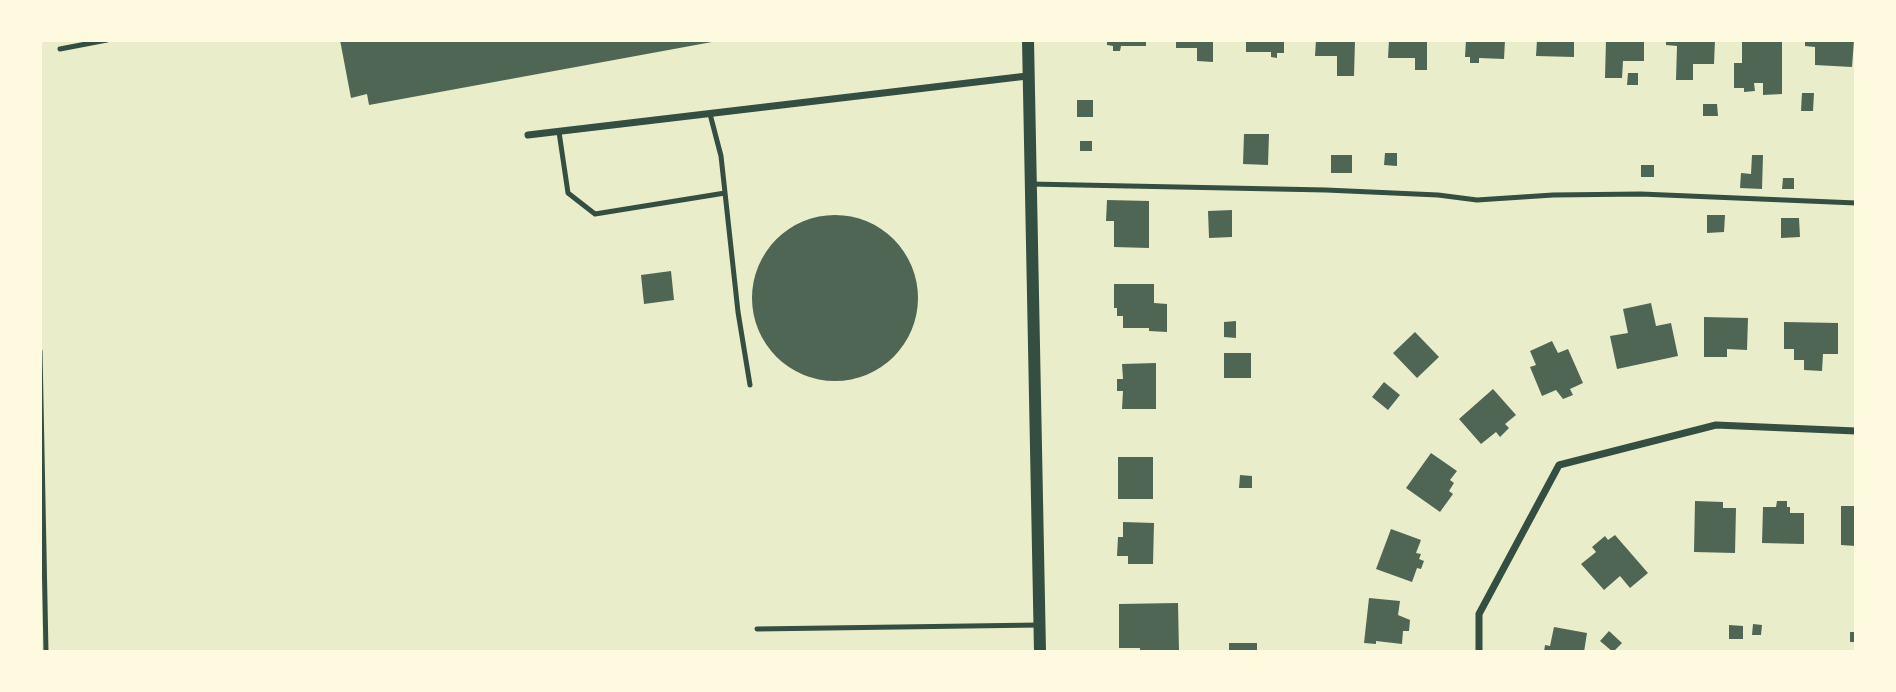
<!DOCTYPE html>
<style>
body{margin:0}
#map{position:relative;width:1896px;height:692px;overflow:hidden;background:#e9edc9;font-family:Quicksand,sans-serif}
canvas{display:block}
.frame{position:absolute;inset:0;border:42px solid #fefae0;pointer-events:none}
</style>
<div id="map">
<canvas width="1896" height="692"></canvas>
<div class="frame"></div>
</div>
<script>
const ctx = document.querySelector('canvas').getContext('2d');
ctx.lineJoin = 'round';
function fill(path, color) {
  ctx.fillStyle = color;
  ctx.fill(path, 'evenodd');
}
function poly(rows) {
  const path = new Path2D();
  for (const r of rows) {
    if (r.length === 3) {
      path.moveTo(r[0] + r[2], r[1]);
      path.arc(r[0], r[1], r[2], 0, 2 * Math.PI);
      continue;
    }
    path.moveTo(r[0], r[1]);
    for (let i = 2; i < r.length; i += 2) path.lineTo(r[i], r[i + 1]);
  }
  return path;
}
function strokePath(path, color, width, dash) {
  ctx.strokeStyle = color;
  ctx.lineWidth = width;
  ctx.lineCap = dash ? 'butt' : 'round';
  ctx.setLineDash(dash || []);
  ctx.stroke(path);
}
fill(poly([
 [340,40,712,40,712,42,369,105,367,94,351,98],
 [1107,40,1146,40,1146,46,1121,46,1120,51,1113,51,1113,46,1107,45],
 [1176,40,1213,40,1213,62,1197,61,1197,48,1176,48],
 [1246,40,1284,40,1284,53,1277,53,1277,58,1271,57,1271,52,1246,52],
 [1316,40,1355,40,1354,76,1337,76,1337,56,1315,56],
 [1389,40,1427,40,1427,70,1415,70,1415,58,1388,58],
 [1466,40,1505,40,1504,59,1479,58,1479,63,1470,63,1470,57,1465,57],
 [1537,40,1574,40,1574,57,1536,56],
 [1606,40,1644,40,1644,61,1623,61,1622,78,1605,78],
 [1666,40,1715,40,1714,64,1693,64,1693,80,1676,80,1677,46,1666,45],
 [1742,40,1782,40,1782,94,1763,95,1763,83,1754,83,1755,91,1744,92,1744,88,1734,88,1734,63,1742,63],
 [1805,40,1854,40,1852,67,1815,65,1815,47,1805,46],
 [1628,73,1638,73,1638,85,1627,85],
 [1802,93,1814,93,1813,111,1801,111],
 [1077,100,1093,100,1093,117,1077,117],
 [1703,104,1717,104,1718,116,1703,116],
 [1244,134,1269,134,1268,165,1243,164],
 [1080,141,1092,141,1092,151,1080,151],
 [1385,153,1397,153,1397,166,1384,165],
 [1331,155,1352,155,1352,173,1331,173],
 [1752,155,1763,155,1762,189,1740,188,1741,173,1751,174],
 [1641,165,1654,165,1654,177,1641,177],
 [1783,178,1794,178,1794,189,1782,189],
 [1107,200,1149,201,1149,248,1114,247,1114,221,1106,221],
 [1232,210,1232,237,1209,238,1208,211],
 [835,298,83],
 [1707,215,1725,215,1724,232,1707,233],
 [1781,218,1799,218,1800,237,1781,238],
 [671,271,674,300,644,304,641,275],
 [1114,284,1154,284,1154,303,1167,304,1167,332,1149,331,1149,328,1123,328,1123,316,1117,316,1117,308,1114,308],
 [1651,303,1656,326,1671,323,1678,356,1617,369,1610,336,1628,333,1623,309],
 [1704,317,1748,318,1747,350,1727,349,1727,357,1704,357],
 [1236,321,1236,338,1224,337,1224,322],
 [1784,322,1838,323,1838,354,1823,354,1822,371,1804,370,1804,360,1794,360,1794,349,1784,349],
 [1415,332,1439,357,1417,378,1393,353],
 [1552,341,1558,353,1568,349,1583,383,1570,389,1573,395,1563,399,1556,390,1542,396,1530,367,1536,365,1530,351],
 [1224,353,1251,353,1251,378,1224,378],
 [1156,363,1156,409,1122,409,1123,391,1117,391,1117,379,1123,379,1122,364],
 [1384,382,1400,395,1388,410,1372,397],
 [1493,389,1516,415,1505,424,1509,428,1500,437,1496,432,1481,444,1459,419],
 [1431,453,1457,471,1450,480,1454,483,1449,491,1453,494,1440,512,1406,488],
 [1118,457,1153,457,1153,499,1118,499],
 [1240,475,1252,476,1252,488,1239,488],
 [1695,501,1723,502,1723,508,1736,508,1735,553,1694,552],
 [1777,501,1787,501,1787,507,1790,507,1790,513,1804,513,1804,544,1762,543,1763,507,1776,507],
 [1841,506,1856,506,1856,546,1841,545],
 [1123,522,1154,523,1153,564,1128,564,1128,556,1117,556,1118,537,1123,537],
 [1391,529,1421,540,1416,553,1421,554,1419,559,1424,561,1421,569,1417,568,1412,582,1376,569],
 [1615,535,1648,573,1630,588,1620,576,1604,590,1581,564,1596,552,1592,547,1605,536,1608,540],
 [1369,598,1400,601,1398,615,1410,620,1409,631,1403,631,1402,644,1376,641,1376,644,1364,643],
 [1178,603,1179,652,1140,652,1140,648,1119,648,1119,604],
 [1753,624,1762,625,1761,635,1752,635],
 [1729,625,1743,626,1743,639,1729,639],
 [1554,627,1587,633,1584,652,1544,652,1545,645,1550,646],
 [1609,631,1622,643,1613,652,1600,641],
 [1850,632,1856,632,1856,642,1850,642],
 [1229,643,1257,643,1257,652,1229,652]
]), '#4f6655');
strokePath(poly([
 [60,49,107,40],
 [710,114,721,156,738,312,750,385],
 [559,132,568,193,595,214,725,193],
 [1030,184,1326,190,1438,195,1477,200,1553,195,1641,194,1856,203],
 [40,351,46,652],
 [757,629,1039,625]
]), '#344e41', 5);
strokePath(poly([
 [528,135,1027,76],
 [1479,652,1479,614,1559,465,1716,425,1856,431]
]), '#344e41', 7);
strokePath(poly([
 [1028,40,1040,652]
]), '#344e41', 12);
</script>
